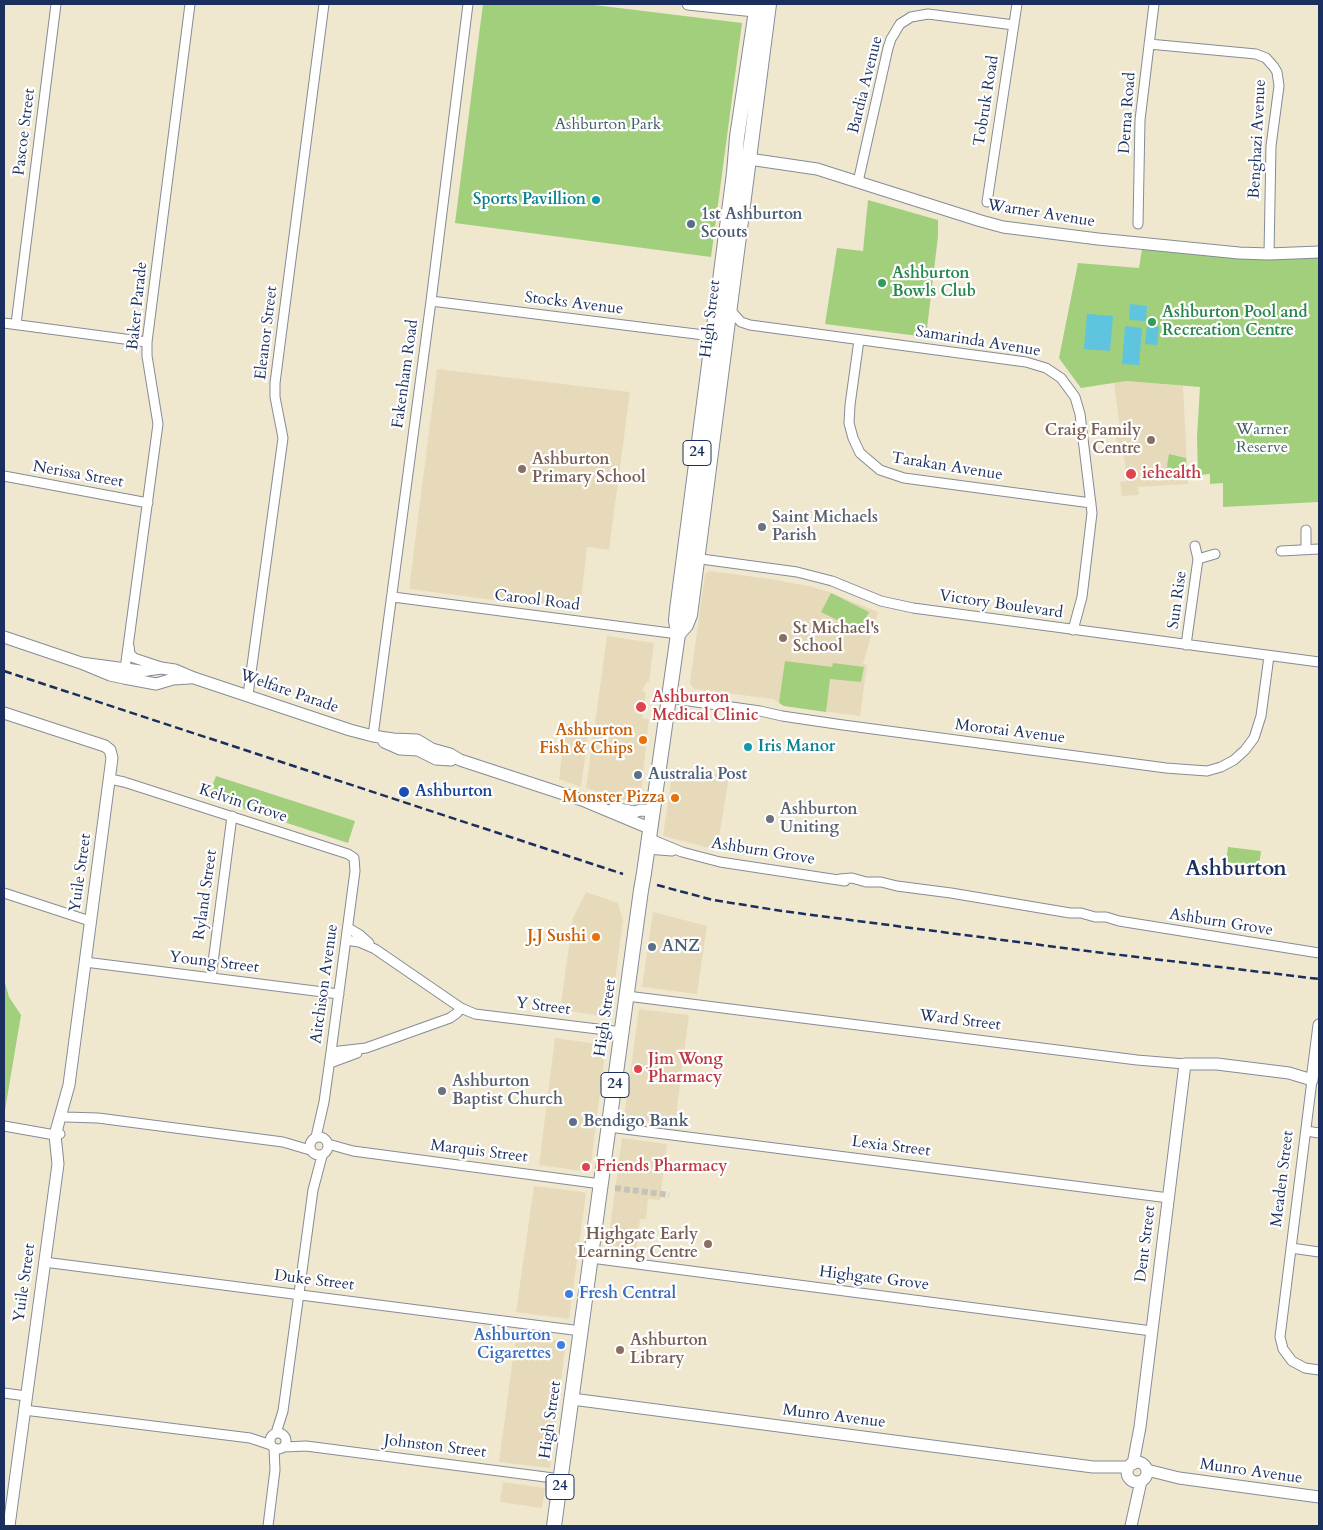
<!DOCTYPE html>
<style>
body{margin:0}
#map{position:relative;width:1323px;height:1530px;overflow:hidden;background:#efe8cf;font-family:Cardo,serif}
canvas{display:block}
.frame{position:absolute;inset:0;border:5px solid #1b2f5e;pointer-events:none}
</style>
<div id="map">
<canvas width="1323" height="1530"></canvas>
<div class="frame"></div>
</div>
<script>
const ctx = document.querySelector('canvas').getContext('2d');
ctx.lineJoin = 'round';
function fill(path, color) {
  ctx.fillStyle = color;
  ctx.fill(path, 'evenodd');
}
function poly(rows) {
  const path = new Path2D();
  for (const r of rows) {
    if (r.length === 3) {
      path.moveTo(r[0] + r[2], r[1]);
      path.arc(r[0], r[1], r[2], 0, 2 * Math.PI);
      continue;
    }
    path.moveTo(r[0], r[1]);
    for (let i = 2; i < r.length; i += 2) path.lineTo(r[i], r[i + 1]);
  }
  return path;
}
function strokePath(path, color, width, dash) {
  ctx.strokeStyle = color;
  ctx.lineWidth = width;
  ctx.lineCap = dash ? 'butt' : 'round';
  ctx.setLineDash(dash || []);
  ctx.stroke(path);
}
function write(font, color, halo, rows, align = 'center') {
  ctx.font = font + ' Cardo,serif';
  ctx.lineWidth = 4.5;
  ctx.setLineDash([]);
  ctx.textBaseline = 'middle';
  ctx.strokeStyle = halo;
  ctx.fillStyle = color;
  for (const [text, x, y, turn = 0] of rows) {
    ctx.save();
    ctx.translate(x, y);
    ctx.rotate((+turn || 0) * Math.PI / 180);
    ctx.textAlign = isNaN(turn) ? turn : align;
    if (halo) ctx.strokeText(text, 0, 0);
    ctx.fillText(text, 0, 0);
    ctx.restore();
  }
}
fill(poly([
 [437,369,630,392,609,550,587,547,580,611,409,589],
 [1126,381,1183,386,1188,484,1138,487,1139,495,1122,496,1120,482,1127,481,1123,448,1117,448,1115,432,1120,431,1114,383],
 [710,571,770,579,809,586,829,592,878,612,863,664,867,665,860,716,784,706,773,699,694,689,690,683,705,574],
 [607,636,654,643,649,682,647,682,643,689,643,691,646,692,642,718,649,719,640,801,635,804,586,788],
 [566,724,589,727,581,787,559,779],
 [673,768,729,776,717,850,663,836],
 [586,892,618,903,623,921,610,1017,560,1010,573,918],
 [653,912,707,926,697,994,642,987],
 [639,1009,689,1015,675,1124,624,1118],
 [555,1038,606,1045,590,1172,539,1165],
 [622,1138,667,1144,660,1200,648,1199,646,1219,640,1219,636,1254,607,1250],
 [534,1186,584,1192,586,1194,569,1319,516,1312],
 [516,1335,566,1341,550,1468,499,1462],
 [503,1482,545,1488,542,1508,500,1502]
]), '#e7daba');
fill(poly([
 [483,4,586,4,742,23,711,257,455,223],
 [868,200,938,220,938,236,926,337,825,324,837,248,863,251],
 [1142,249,1251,259,1319,257,1319,502,1223,507,1223,483,1210,484,1210,474,1198,475,1197,437,1200,387,1126,381,1081,388,1064,365,1059,358,1078,263,1139,268],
 [1169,454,1186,458,1187,477,1170,478,1167,466],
 [831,593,869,612,859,631,821,612],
 [785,661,832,667,833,663,864,667,861,682,830,679,826,712,784,706,779,703],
 [216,776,355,821,348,843,208,797],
 [1228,847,1261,851,1259,866,1226,862],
 [4,979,9,997,21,1015,4,1116]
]), '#a1cf7c');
fill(poly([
 [1130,304,1147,306,1146,321,1129,320],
 [1087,314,1113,316,1110,351,1084,349],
 [1125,326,1142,328,1139,365,1122,364],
 [1147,326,1159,327,1157,345,1145,344]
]), '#5fc4dd');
strokePath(poly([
 [615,1188,669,1195]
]), '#c5c3b8', 6, [6, 3]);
const minor = poly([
 [1149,44,1256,54,1266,58,1274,67,1277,72,1279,86,1271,146,1269,254],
 [858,182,888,48,891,39,900,24,911,17,928,14,1014,25],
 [987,202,1017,4],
 [1138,224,1140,120,1154,4],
 [431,301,712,336],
 [730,310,741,322,750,325,1026,362,1046,368,1061,378,1075,397,1080,414,1092,513,1082,597,1073,630],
 [4,323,147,342],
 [16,324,56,4],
 [859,340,850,405,849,423,853,438,860,453,880,470,904,478,1091,503],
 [4,476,148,503],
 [1195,546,1198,559],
 [1306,549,1306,530],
 [1281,551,1319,549],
 [694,558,797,572,832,581,881,601,913,608,1319,662],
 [393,597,678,634],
 [1186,645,1198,559,1215,554],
 [129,646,130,654,134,658,161,667],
 [125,669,158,424,147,356,147,342,190,4],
 [248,695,283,438,275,397,275,383,324,4],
 [668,698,760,711,782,716,843,725,1166,768,1207,771,1221,767,1234,760,1245,750,1254,738,1261,716,1269,656],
 [373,736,431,301,468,4],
 [110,779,124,782,348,854,354,858,355,871,331,1052,324,1102,316,1137],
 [648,838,682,852,720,862,845,881],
 [647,849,672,851],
 [840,879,852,878,866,882,881,882,897,886,951,893,1070,913,1081,913,1095,917,1106,917,1119,921,1319,953],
 [4,893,90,921],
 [348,928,360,935,369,943],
 [346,940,359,942,375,949,461,1008],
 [85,962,339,994],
 [211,978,232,816],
 [627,996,1137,1060,1185,1064],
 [331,1052,366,1048,450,1018,457,1013,461,1008,475,1014,622,1032],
 [330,1063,357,1053],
 [1312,1080,1280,1337,1283,1349,1292,1361,1305,1368,1319,1370],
 [62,1114,66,1117,98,1118,283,1142,310,1150],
 [4,1126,55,1135,60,1134],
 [609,1127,1169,1198],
 [1306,1131,1319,1133],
 [319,1146,9],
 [328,1144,353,1151,601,1184],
 [1291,1248,1319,1252],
 [591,1258,1152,1331],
 [44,1262,581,1331],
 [4,1393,26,1396],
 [24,1410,250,1438,271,1445],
 [278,1441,8],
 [276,1433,283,1411,313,1190,322,1156],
 [284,1447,306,1446,561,1479],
 [268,1526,275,1470,274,1448]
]);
const tertiary = poly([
 [688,4,764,12],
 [742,158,817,169,981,221,1003,227,1098,239,1239,253,1269,254,1319,252],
 [4,637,81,663,110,675,124,678,156,684,173,679,190,678],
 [81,663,141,671,161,668,175,670,194,678,350,730,373,736,393,739,417,740,432,749,450,754,460,760,582,800,649,828],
 [4,713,105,746,110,750,112,758,69,1085,55,1135,58,1164,9,1526],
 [384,742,400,749,418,750,436,759,451,760],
 [614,808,634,812,641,810,652,811],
 [572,1399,1093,1467,1129,1467],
 [1137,1472,10],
 [1133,1464,1140,1427,1185,1064,1217,1064,1289,1073,1312,1080,1319,1025],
 [1147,1470,1179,1478,1319,1497],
 [1131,1526,1141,1481]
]);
const primary = poly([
 [678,634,686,625,690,615,769,4],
 [644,873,678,634,676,620,677,610,734,173,737,137,757,4],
 [554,1526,641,890]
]);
strokePath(minor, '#858c96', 11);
strokePath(tertiary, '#858c96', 13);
strokePath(primary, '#858c96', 16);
strokePath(minor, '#fff', 9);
strokePath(tertiary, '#fff', 11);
strokePath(primary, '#fff', 14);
strokePath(poly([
 [4,671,623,874],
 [657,885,713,900,782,911,1079,950,1319,979]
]), '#1b2f5e', 2.5, [8, 4]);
const primaryBridge = poly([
 [641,890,644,873]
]);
strokePath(primaryBridge, '#858c96', 16, []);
strokePath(primaryBridge, '#fff', 14);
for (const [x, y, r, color] of [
 [596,200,5,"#0f9aa8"],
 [691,224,5,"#5c6f8a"],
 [882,283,5,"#2e9e5b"],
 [1152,322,5,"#2e9e5b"],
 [1151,440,5,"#8d6e63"],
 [522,469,5,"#8d6e63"],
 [1131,474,6,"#e0444e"],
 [762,527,5,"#6b7280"],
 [783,638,5,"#8d6e63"],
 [641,707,6,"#e0444e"],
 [643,740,5,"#e8710a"],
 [748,747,5,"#0f9aa8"],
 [638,775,5,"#5c6f8a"],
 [404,792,6,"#1a4fb4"],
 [675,798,5,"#e8710a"],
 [770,819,5,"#6b7280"],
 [596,937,5,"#e8710a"],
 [652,947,5,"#5c6f8a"],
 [638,1069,5,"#e0444e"],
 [442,1091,5,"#6b7280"],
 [573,1122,5,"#5c6f8a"],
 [586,1167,5,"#e0444e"],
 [708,1244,5,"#8d6e63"],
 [569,1294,5,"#3f7fe0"],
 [561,1345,5,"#3f7fe0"],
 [620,1350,5,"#8d6e63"]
]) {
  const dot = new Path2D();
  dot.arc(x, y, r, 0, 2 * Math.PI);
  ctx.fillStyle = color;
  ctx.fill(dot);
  strokePath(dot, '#fff', 2);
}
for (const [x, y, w] of [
 [697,453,28],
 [615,1085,28],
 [560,1487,28]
]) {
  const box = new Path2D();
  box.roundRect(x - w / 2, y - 12.5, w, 25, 4);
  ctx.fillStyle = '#fff';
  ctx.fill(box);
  strokePath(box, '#1b2f5e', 1);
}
write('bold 15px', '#1b2f5e', null, [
 ["24",697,453],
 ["24",615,1085],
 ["24",560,1487]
]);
write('16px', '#1b2f5e', '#fff', [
 ["Bardia Avenue",866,85,-76],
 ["Tobruk Road",987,101,-81],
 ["Derna Road",1128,113,-86],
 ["Pascoe Street",25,132,-83],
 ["Benghazi Avenue",1258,139,-87],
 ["Warner Avenue",1041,214,9],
 ["Stocks Avenue",574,304,7],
 ["Baker Parade",138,306,-84],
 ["High Street",711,319,-83],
 ["Eleanor Street",267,333,-83],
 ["Samarinda Avenue",978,342,9],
 ["Fakenham Road",406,374,-82],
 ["Tarakan Avenue",947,467,9],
 ["Nerissa Street",78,475,10],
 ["Sun Rise",1178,600,-82],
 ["Carool Road",537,601,7],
 ["Victory Boulevard",1001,605,8],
 ["Welfare Parade",289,692,19],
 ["Morotai Avenue",1010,732,7],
 ["Kelvin Grove",243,804,18],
 ["Ashburn Grove",763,852,9],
 ["Yuile Street",81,873,-82],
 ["Ryland Street",206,895,-82],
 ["Ashburn Grove",1221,923,9],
 ["Young Street",214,963,7],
 ["Aitchison Avenue",325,984,-82],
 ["Y Street",543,1007,7],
 ["High Street",606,1018,-82],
 ["Ward Street",960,1021,7],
 ["Lexia Street",891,1147,7],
 ["Marquis Street",479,1152,7],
 ["Meaden Street",1283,1179,-83],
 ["Dent Street",1146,1244,-83],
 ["Highgate Grove",874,1279,7],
 ["Duke Street",314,1281,7],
 ["Yuile Street",25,1283,-82],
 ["Munro Avenue",834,1417,7],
 ["High Street",551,1420,-82],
 ["Johnston Street",435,1447,7],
 ["Munro Avenue",1251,1472,8]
]);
write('16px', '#435f67', '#fff', [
 ["Ashburton Park",608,125],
 ["Warner",1262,430],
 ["Reserve",1262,448]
]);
write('bold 16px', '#0d838f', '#fff', [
 ["Sports Pavillion",586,200],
 ["Iris Manor",758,747,"left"]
], 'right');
write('bold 16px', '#4e5e75', '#fff', [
 ["1st Ashburton",701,215],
 ["Scouts",701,233],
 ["Australia Post",648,775],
 ["ANZ",662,947],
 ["Bendigo Bank",583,1122]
], 'left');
write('bold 16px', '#27864d', '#fff', [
 ["Ashburton",892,274],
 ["Bowls Club",892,292],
 ["Ashburton Pool and",1162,313],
 ["Recreation Centre",1162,331]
], 'left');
write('bold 16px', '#785e54', '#fff', [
 ["Craig Family",1141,431,"right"],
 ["Centre",1141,449,"right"],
 ["Ashburton",532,460],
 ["Primary School",532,478],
 ["St Michael's",793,629],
 ["School",793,647],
 ["Highgate Early",698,1235,"right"],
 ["Learning Centre",698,1253,"right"],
 ["Ashburton",630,1341],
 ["Library",630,1359]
], 'left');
write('bold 16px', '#be3a42', '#fff', [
 ["iehealth",1142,474],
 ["Ashburton",652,698],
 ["Medical Clinic",652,716],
 ["Jim Wong",648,1060],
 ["Pharmacy",648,1078],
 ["Friends Pharmacy",596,1167]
], 'left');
write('bold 16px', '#5b616d', '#fff', [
 ["Saint Michaels",772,518],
 ["Parish",772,536],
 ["Ashburton",780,810],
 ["Uniting",780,828],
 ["Ashburton",452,1082],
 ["Baptist Church",452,1100]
], 'left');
write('bold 16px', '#c56008', '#fff', [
 ["Ashburton",633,731],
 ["Fish & Chips",633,749],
 ["Monster Pizza",665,798],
 ["J.J Sushi",586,937]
], 'right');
write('bold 16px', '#164399', '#fff', [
 ["Ashburton",415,792]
], 'left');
write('bold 16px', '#366cbe', '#fff', [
 ["Fresh Central",579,1294],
 ["Ashburton",551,1336,"right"],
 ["Cigarettes",551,1354,"right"]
], 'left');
write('bold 21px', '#1b2f5e', '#fff', [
 ["Ashburton",1236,870]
]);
</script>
